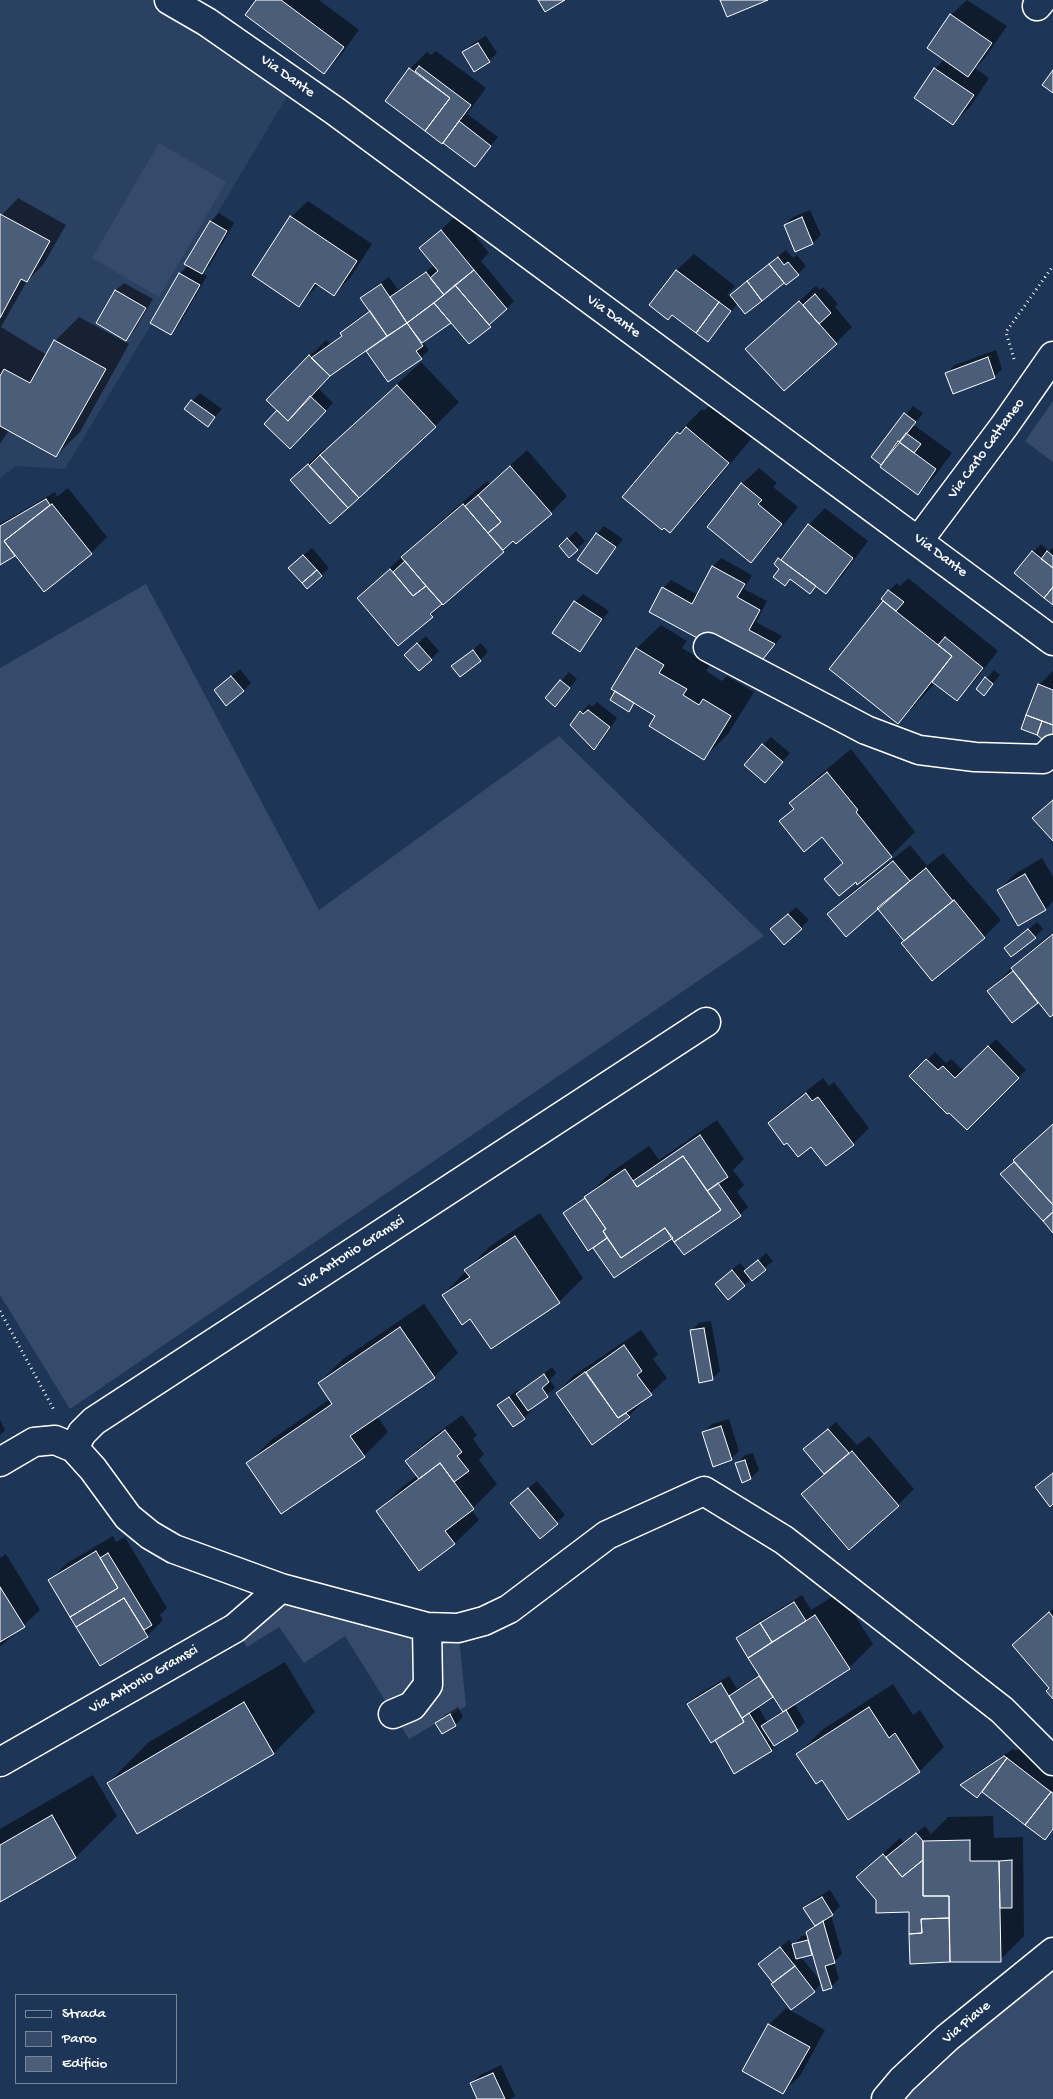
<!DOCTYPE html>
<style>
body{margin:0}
#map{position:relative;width:1053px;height:2099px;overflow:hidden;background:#1d3557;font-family:"Gochi Hand",sans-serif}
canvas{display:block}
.legend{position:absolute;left:15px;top:1994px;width:162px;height:90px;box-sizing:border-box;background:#1d3557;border:1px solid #77869a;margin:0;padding:6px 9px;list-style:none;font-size:15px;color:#fff}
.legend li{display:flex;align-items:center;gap:10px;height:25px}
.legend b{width:25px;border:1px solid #77869a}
</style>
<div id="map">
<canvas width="1053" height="2099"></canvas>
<ul class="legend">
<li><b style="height:6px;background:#1d3557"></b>Strada</li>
<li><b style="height:14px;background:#364b69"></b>Parco</li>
<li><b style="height:14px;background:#4a5d79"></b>Edificio</li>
</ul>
</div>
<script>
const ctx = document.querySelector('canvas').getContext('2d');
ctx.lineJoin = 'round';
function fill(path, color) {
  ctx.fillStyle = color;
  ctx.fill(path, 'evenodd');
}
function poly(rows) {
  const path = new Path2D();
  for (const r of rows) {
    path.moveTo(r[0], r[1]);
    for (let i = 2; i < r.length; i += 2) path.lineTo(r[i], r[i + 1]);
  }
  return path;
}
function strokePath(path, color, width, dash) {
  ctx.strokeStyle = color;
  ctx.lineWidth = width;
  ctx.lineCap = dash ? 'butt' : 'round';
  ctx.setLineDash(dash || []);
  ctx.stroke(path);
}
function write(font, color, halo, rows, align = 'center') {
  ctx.font = font + ' "Gochi Hand",sans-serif';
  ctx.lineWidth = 4.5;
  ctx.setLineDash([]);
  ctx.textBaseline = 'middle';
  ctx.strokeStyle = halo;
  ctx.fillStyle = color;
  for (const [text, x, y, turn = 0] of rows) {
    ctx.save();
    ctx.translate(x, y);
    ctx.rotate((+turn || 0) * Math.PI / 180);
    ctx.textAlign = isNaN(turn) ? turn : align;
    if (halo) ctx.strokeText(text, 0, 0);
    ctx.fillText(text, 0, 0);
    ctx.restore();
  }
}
fill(poly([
 [0,0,169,0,295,83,65,469,16,466,0,478]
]), '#2a4161');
fill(poly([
 [159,143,226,182,159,297,92,258],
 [1053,401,1053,462,1025,441],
 [146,584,319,910,559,736,764,936,70,1409,0,1295,0,668],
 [281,1588,458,1628,466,1706,409,1739,345,1636,304,1663,279,1627,247,1647,235,1628],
 [1053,1952,1053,2099,886,2099]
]), '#364b69');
fill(poly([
 [257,0,319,0,359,30,340,56,324,72],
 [967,0,1007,26,984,59,975,68,989,78,970,107,953,123,935,69,945,59,951,15],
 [486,36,497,53,489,61,464,52,472,44],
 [436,51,486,88,467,114,498,137,475,165,386,100,410,69,427,52,431,55],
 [18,198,66,225,43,265,27,281,1,327,47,355,55,341,79,317,129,344,80,432,56,456,9,430,0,444,0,217],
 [308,201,372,244,350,278,334,294,319,284,299,305,291,217],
 [810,210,821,235,813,243,785,225,793,217],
 [219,213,234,223,210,265,202,273,207,276,179,325,171,333,151,322,180,273,189,265,186,263,211,221],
 [458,214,489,253,481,261,514,301,490,326,452,321,430,336,424,343,429,350,421,358,389,381,367,349,332,373,318,388,333,403,298,439,278,410,310,356,326,340,330,344,342,335,341,333,349,325,370,310,362,298,370,290,389,277,398,290,435,265,421,248],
 [786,250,793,258,797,255,806,266,798,274,785,282,745,313,738,303,708,340,673,314,651,305,677,270,694,254,735,286,727,295,734,300,732,295,739,287],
 [124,283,153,299,134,331,126,339,98,323,116,290],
 [816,286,820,290,823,287,838,304,835,307,852,327,836,343,747,349],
 [996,350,1002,369,994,377,947,373,955,365],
 [421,362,459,402,435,426,291,481,325,448,326,450],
 [200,393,222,409,208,425,192,401],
 [711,404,752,438,694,507,670,531,678,433,702,409,704,411],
 [913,406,923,413,914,425,952,453,934,477,918,493,886,460,872,456],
 [527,450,567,496,551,513,514,540,398,645,358,598,427,533,487,481,490,484],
 [759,468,777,483,773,487,798,507,767,545,751,561,708,527,742,484],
 [68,488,107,537,91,553,15,554,0,564,0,524,55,492,57,497],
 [825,508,868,541,842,576,825,592,817,585,791,578,775,564,787,551,788,552,809,525],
 [604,526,623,539,597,573,597,534],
 [576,531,585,541,577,549,560,546],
 [1041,544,1049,551,1053,547,1053,603,1033,552],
 [312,548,329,568,321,576,298,560],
 [721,558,752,575,744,589,767,601,756,622,782,636,763,659,663,588,671,580,698,595,713,566],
 [908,578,998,651,973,683,956,700,935,683,898,723,830,669,885,601,889,591,897,583,900,586],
 [583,594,609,611,588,642,580,650,553,633,575,602],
 [661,625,687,641,682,648,710,665,706,671,722,681,727,676,754,692,728,734,704,758,656,715,636,703,629,710,617,691,612,689,637,648],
 [426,636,439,651,431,659,414,647],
 [481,643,488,652,480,660,453,666],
 [240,669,251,683,243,691,215,690],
 [994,670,1000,675,984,694,977,689],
 [1053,671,1053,744,1022,728,1039,685],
 [569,672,577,679,555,705,547,698],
 [597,702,617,718,602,741,594,749,572,725,589,704,592,707],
 [771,737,790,753,773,773,763,745],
 [851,749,915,832,891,856,856,880,826,879,844,862,822,836,781,821,795,807,791,803,815,779],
 [910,845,927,866,943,853,1001,920,984,937,932,979,879,908,829,914,845,898],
 [1042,858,1053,877,1053,901,1046,909,1019,924,999,890,1015,874],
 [796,907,809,920,801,928,780,921],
 [1037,922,1043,929,1035,937,1006,948],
 [1053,932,1053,1013,1038,1001,1013,1022,988,991,1029,952],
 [996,1039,1026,1070,967,1129,911,1076,935,1052,946,1063,951,1059,964,1071],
 [823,1078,829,1086,834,1082,869,1128,853,1144,812,1146,769,1123,786,1107],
 [717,1120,744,1159,733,1170,744,1185,737,1192,748,1207,740,1215,673,1237,614,1277,593,1246,564,1213,588,1195,610,1173,649,1146,659,1160],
 [1053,1124,1053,1231,1010,1166],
 [540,1213,583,1278,559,1302,471,1317,443,1295,490,1246],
 [766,1253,773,1261,728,1298,725,1276,740,1263,747,1271],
 [424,1304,458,1353,434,1377,377,1416,388,1432,364,1456,247,1464,271,1440,330,1399,319,1383,343,1359],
 [711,1321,720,1371,712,1379,691,1331,699,1323],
 [641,1330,658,1354,653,1359,667,1378,644,1399,645,1400,629,1416,592,1443,557,1393,573,1376],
 [552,1367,556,1373,550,1380,555,1388,530,1407,532,1410,524,1418,499,1405,517,1390,519,1392],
 [462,1415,477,1435,473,1439,484,1454,479,1460,497,1484,471,1510,479,1520,455,1543,420,1570,378,1511,402,1487,418,1475,407,1461,423,1444],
 [729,1419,739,1451,731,1459,704,1432,712,1424],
 [0,1420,5,1430,0,1435],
 [836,1422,857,1445,869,1436,914,1489,898,1505,803,1494,825,1473,813,1441],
 [753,1453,759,1470,751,1478,737,1463,745,1455],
 [537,1481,565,1515,540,1537,519,1496],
 [113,1536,116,1542,125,1537,167,1608,160,1615,163,1620,147,1636,50,1581,66,1564],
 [6,1554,40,1610,0,1647,0,1558],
 [840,1592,873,1644,849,1668,794,1703,805,1722,797,1730,779,1741,772,1750,735,1772,715,1738,688,1704,696,1696,729,1676,737,1689,760,1674,738,1638,746,1630,802,1595,811,1610],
 [773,1696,783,1710,767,1722,758,1706],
 [1053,1609,1053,1697,1051,1688,1014,1645],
 [285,1662,315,1712,274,1753,108,1783,149,1742],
 [893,1684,913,1715,920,1710,944,1747,920,1771,848,1818,822,1779,798,1754,822,1730],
 [458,1707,463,1717,455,1725,437,1723,445,1715],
 [1024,1743,1053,1765,1053,1830,1045,1838,982,1791,962,1785,970,1777,1013,1749,1016,1751],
 [93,1775,117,1816,76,1857,0,1901,0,1829],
 [993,1816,994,1838,1023,1837,1024,1936,1000,1960,949,1961,910,1911,877,1900,857,1877,900,1838,904,1843,925,1826,931,1834,948,1817],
 [830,1890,840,1906,831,1915,842,1954,834,1962,839,1979,831,1987,822,1983,814,1991,760,1964,789,1940,793,1945,802,1936,808,1935,807,1932,816,1924,805,1908,813,1900],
 [813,1953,822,1983,801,1957],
 [786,2008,825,2030,800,2076,783,2092,744,2071,769,2025],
 [501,2065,515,2096,511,2099,479,2099,472,2083,480,2075]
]), '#0007');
const building = poly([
 [256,0,281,0,344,47,324,74,245,15,256,0],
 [538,0,565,0,545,12,538,0],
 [720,0,768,0,727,17,720,0],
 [950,14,992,43,968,77,927,48,950,14],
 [478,43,490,62,474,72,462,52,478,43],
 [419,66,471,105,442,144,425,131,450,98,415,71,419,66],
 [409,68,450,98,425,131,385,101,409,68],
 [934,68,974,95,953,125,914,98,934,68],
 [1053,70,1053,93,1042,85,1053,70],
 [459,121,491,146,475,167,443,143,459,121],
 [0,214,50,241,27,282,21,279,0,318,0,214],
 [290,216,357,261,334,296,315,283,299,307,252,275,290,216],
 [802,217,813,244,795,252,784,225,802,217],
 [210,221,227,231,202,274,184,264,210,221],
 [441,230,474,270,444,295,430,278,438,271,419,248,441,230],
 [778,257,784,265,788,262,799,275,786,285,769,264,778,257],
 [769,264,784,283,762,301,747,281,769,264],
 [474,270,507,309,489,325,455,285,474,270],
 [676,270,719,302,696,333,672,315,668,320,649,305,676,270],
 [426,272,444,295,407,323,390,297,426,272],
 [179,273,200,285,171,335,150,323,179,273],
 [747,281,762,301,745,314,730,295,747,281],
 [381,284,407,323,387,336,360,298,381,284],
 [455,285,491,327,469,344,434,303,455,285],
 [115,290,146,308,126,341,96,323,115,290],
 [815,294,831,313,819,324,803,305,815,294],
 [799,301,837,344,784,391,745,349,799,301],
 [719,302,731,311,708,342,696,333,719,302],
 [434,303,451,323,422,343,407,323,434,303],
 [370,311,387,336,330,376,311,358,342,336,340,333,370,311],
 [407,323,423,346,416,351,422,359,388,382,366,351,407,323],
 [54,340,106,369,56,457,0,426,0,376,4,369,30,383,54,340],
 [309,355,330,376,288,421,266,400,309,355],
 [988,357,995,378,953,394,945,373,988,357],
 [397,385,436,427,359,498,320,455,397,385],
 [310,396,326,411,290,449,264,424,277,410,288,421,310,396],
 [191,400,215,417,208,427,184,409,191,400],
 [904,413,916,422,881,465,871,457,904,413],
 [686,427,729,463,670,533,664,528,662,530,622,497,677,432,680,434,686,427],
 [906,433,921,444,914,453,899,442,906,433],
 [898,441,936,469,918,495,880,467,898,441],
 [320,455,359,498,348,508,309,466,320,455],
 [308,464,348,508,330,524,290,480,308,464],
 [510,466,552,514,516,544,513,541,503,550,488,533,501,522,478,495,510,466],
 [741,483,762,500,758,504,782,524,751,563,707,527,741,483],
 [478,495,501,522,488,533,465,506,478,495],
 [46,499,50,505,4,541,15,556,0,565,0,526,46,499],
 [52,504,92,554,44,592,4,541,52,504],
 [463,504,504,552,443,605,401,557,463,504],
 [808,524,853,558,826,594,781,560,808,524],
 [596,533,616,547,597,574,577,560,596,533],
 [567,538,578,550,569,558,559,546,567,538],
 [1032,551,1053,568,1053,587,1044,598,1014,573,1032,551],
 [1047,551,1053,556,1053,568,1041,559,1047,551],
 [303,555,317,570,302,583,288,568,303,555],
 [778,558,816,586,810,594,790,579,785,586,773,577,779,569,774,564,778,558],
 [405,561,426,586,413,596,393,572,405,561],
 [712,566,745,584,737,597,760,610,749,630,775,644,755,669,649,612,662,587,692,604,712,566],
 [390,569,413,596,426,586,442,604,430,614,433,617,398,646,357,598,390,569],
 [317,570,322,576,307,589,302,583,317,570],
 [1053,587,1053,605,1044,598,1053,587],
 [888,590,904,602,896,611,881,599,888,590],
 [574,601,602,619,580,652,552,633,574,601],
 [883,601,952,656,898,724,829,669,883,601],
 [945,637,983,668,957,701,932,682,952,656,938,645,945,637],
 [417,643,432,660,419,671,404,655,417,643],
 [636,648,664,665,659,673,687,689,683,695,699,705,703,699,731,716,704,760,649,726,655,716,611,689,636,648],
 [473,650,481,661,460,677,451,666,473,650],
 [231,676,244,691,226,706,214,690,231,676],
 [985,677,993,684,984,696,976,689,985,677],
 [560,680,570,688,555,707,545,698,560,680],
 [1038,684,1053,690,1053,725,1026,715,1038,684],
 [615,691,634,703,629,712,610,700,615,691],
 [588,710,610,727,594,750,570,725,580,711,583,714,588,710],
 [1026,715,1042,721,1037,735,1021,729,1026,715],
 [1042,721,1053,725,1053,745,1048,744,1037,735,1042,721],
 [762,744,783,762,765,783,744,765,762,744],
 [827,772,858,810,856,812,892,857,857,885,856,882,839,896,824,879,843,863,822,837,804,852,779,821,794,809,789,803,827,772],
 [1053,800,1053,841,1032,818,1053,800],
 [893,861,910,881,846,937,827,914,893,861],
 [926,868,953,901,904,941,877,908,926,868],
 [1025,874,1046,910,1018,926,997,890,1025,874],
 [954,900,985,938,932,981,901,943,954,900],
 [788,914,802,929,784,945,770,929,788,914],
 [1028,929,1036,938,1011,957,1004,948,1028,929],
 [1053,934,1053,1015,1050,1017,1011,968,1053,934],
 [1013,971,1038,1003,1012,1023,987,991,1013,971],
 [988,1046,1019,1078,967,1130,949,1113,947,1114,909,1076,926,1059,938,1070,943,1066,955,1078,988,1046],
 [806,1093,812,1101,818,1097,854,1145,826,1166,811,1147,798,1157,787,1143,784,1145,768,1123,806,1093],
 [1053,1124,1053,1205,1013,1160,1053,1124],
 [700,1135,728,1177,707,1191,683,1156,637,1187,633,1181,700,1135],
 [683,1156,721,1210,674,1242,665,1228,621,1258,603,1231,606,1229,584,1197,625,1169,637,1187,683,1156],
 [1014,1162,1053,1205,1053,1212,1043,1221,1000,1174,1014,1162],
 [718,1183,741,1216,684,1255,674,1242,721,1210,707,1191,718,1183],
 [585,1198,606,1229,603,1231,607,1238,588,1251,563,1213,585,1198],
 [1053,1212,1053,1233,1043,1221,1053,1212],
 [665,1228,673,1238,614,1278,593,1248,607,1238,621,1258,665,1228],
 [515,1236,560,1303,491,1349,470,1319,462,1325,442,1295,470,1277,464,1270,515,1236],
 [758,1260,766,1270,752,1281,744,1271,758,1260],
 [732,1270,745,1286,728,1300,715,1284,732,1270],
 [400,1327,435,1378,350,1436,365,1457,281,1514,246,1463,332,1404,318,1383,400,1327],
 [704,1328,713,1380,699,1383,690,1330,704,1328],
 [624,1345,642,1371,637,1375,652,1395,618,1418,586,1372,624,1345],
 [585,1372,618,1418,626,1413,630,1417,592,1445,556,1393,585,1372],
 [544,1374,549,1382,542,1388,548,1397,528,1411,516,1394,544,1374],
 [509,1397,525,1419,513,1427,497,1405,509,1397],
 [721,1426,732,1460,713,1467,702,1432,721,1426],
 [828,1429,849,1453,824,1474,803,1449,828,1429],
 [445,1430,462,1452,457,1456,469,1471,454,1482,440,1463,419,1479,405,1461,445,1430],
 [852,1451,899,1506,849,1550,801,1494,852,1451],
 [745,1460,751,1479,742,1483,735,1463,745,1460],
 [440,1463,474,1509,445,1531,455,1544,419,1571,376,1511,440,1463],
 [1053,1473,1053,1504,1050,1507,1035,1487,1053,1473],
 [528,1488,558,1524,540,1539,510,1503,528,1488],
 [96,1551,118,1588,70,1617,48,1580,96,1551],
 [108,1553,152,1625,144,1630,124,1598,76,1627,70,1617,118,1588,100,1558,108,1553],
 [0,1587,25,1627,0,1642,0,1587],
 [124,1598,148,1637,100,1666,76,1627,124,1598],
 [794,1602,806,1621,772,1642,760,1623,794,1602],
 [1049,1612,1053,1617,1053,1699,1046,1691,1049,1688,1012,1645,1049,1612],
 [815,1615,850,1669,783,1712,748,1658,815,1615],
 [760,1623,772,1642,748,1658,736,1638,760,1623],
 [759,1676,773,1697,742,1718,729,1696,759,1676],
 [721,1683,744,1722,711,1743,687,1704,721,1683],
 [244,1702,274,1754,137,1834,107,1783,244,1702],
 [869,1707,889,1738,895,1733,920,1772,848,1820,822,1780,816,1784,796,1754,869,1707],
 [786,1710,798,1731,774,1746,761,1726,786,1710],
 [749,1713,772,1751,734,1774,715,1740,744,1722,742,1718,749,1713],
 [450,1714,456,1726,442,1734,435,1723,450,1714],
 [1004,1756,1007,1758,977,1798,960,1785,1004,1756],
 [1007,1758,1051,1792,1025,1825,982,1792,1007,1758],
 [1051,1792,1053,1793,1053,1829,1045,1840,1025,1825,1051,1792],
 [52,1815,76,1858,0,1902,0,1845,52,1815],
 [916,1833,923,1841,923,1860,902,1877,886,1857,916,1833],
 [970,1840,970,1861,999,1861,1001,1962,950,1962,949,1896,923,1896,923,1841,970,1840],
 [883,1854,902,1877,923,1860,923,1896,949,1896,949,1918,921,1919,922,1933,909,1934,909,1912,876,1913,876,1900,856,1877,883,1854],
 [1012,1860,1012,1908,1000,1908,999,1861,1012,1860],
 [822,1897,833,1915,815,1926,803,1908,822,1897],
 [949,1918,950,1962,910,1964,909,1934,922,1933,921,1919,949,1918],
 [823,1921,835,1963,825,1966,832,1988,823,1991,806,1932,823,1921],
 [808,1940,812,1955,796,1959,792,1944,808,1940],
 [780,1947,795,1966,773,1983,758,1964,780,1947],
 [795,1966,815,1992,791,2010,771,1984,795,1966],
 [768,2024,810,2047,783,2094,742,2071,768,2024],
 [493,2073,505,2099,477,2099,470,2083,493,2073]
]);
fill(building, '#4a5d79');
strokePath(building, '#fff', 1);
const minor = poly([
 [1037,6,1042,0],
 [919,540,1005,425,1053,356],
 [708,647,866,730,919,750,975,757,1043,759,1053,749],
 [74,1448,93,1469,128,1517,150,1535,174,1549,281,1588,427,1627,458,1628,484,1621,509,1609,607,1535,704,1491,784,1540,1002,1710,1053,1761],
 [0,1462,34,1442,55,1440,74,1448,82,1433,94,1421,706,1022],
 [393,1714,412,1706,428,1685,427,1627],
 [0,1762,235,1628,281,1588],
 [886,2099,902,2080,947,2038,1053,1952]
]);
const tertiary = poly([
 [169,0,207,22,335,111,1053,641]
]);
strokePath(minor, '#fff', 31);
strokePath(tertiary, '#fff', 31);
strokePath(poly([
 [1014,359,1006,332,1053,266],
 [0,1311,54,1410]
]), '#fff', 3, [1, 4]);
strokePath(minor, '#1d3557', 28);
strokePath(tertiary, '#1d3557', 28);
write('15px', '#fff', '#1d3557', [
 ["Via Dante",287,77,35],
 ["Via Dante",613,317,36],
 ["Via Carlo Cattaneo",987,449,-54],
 ["Via Dante",940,556,37],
 ["Via Antonio Gramsci",352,1253,-33],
 ["Via Antonio Gramsci",144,1680,-30],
 ["Via Piave",967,2023,-40]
]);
</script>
